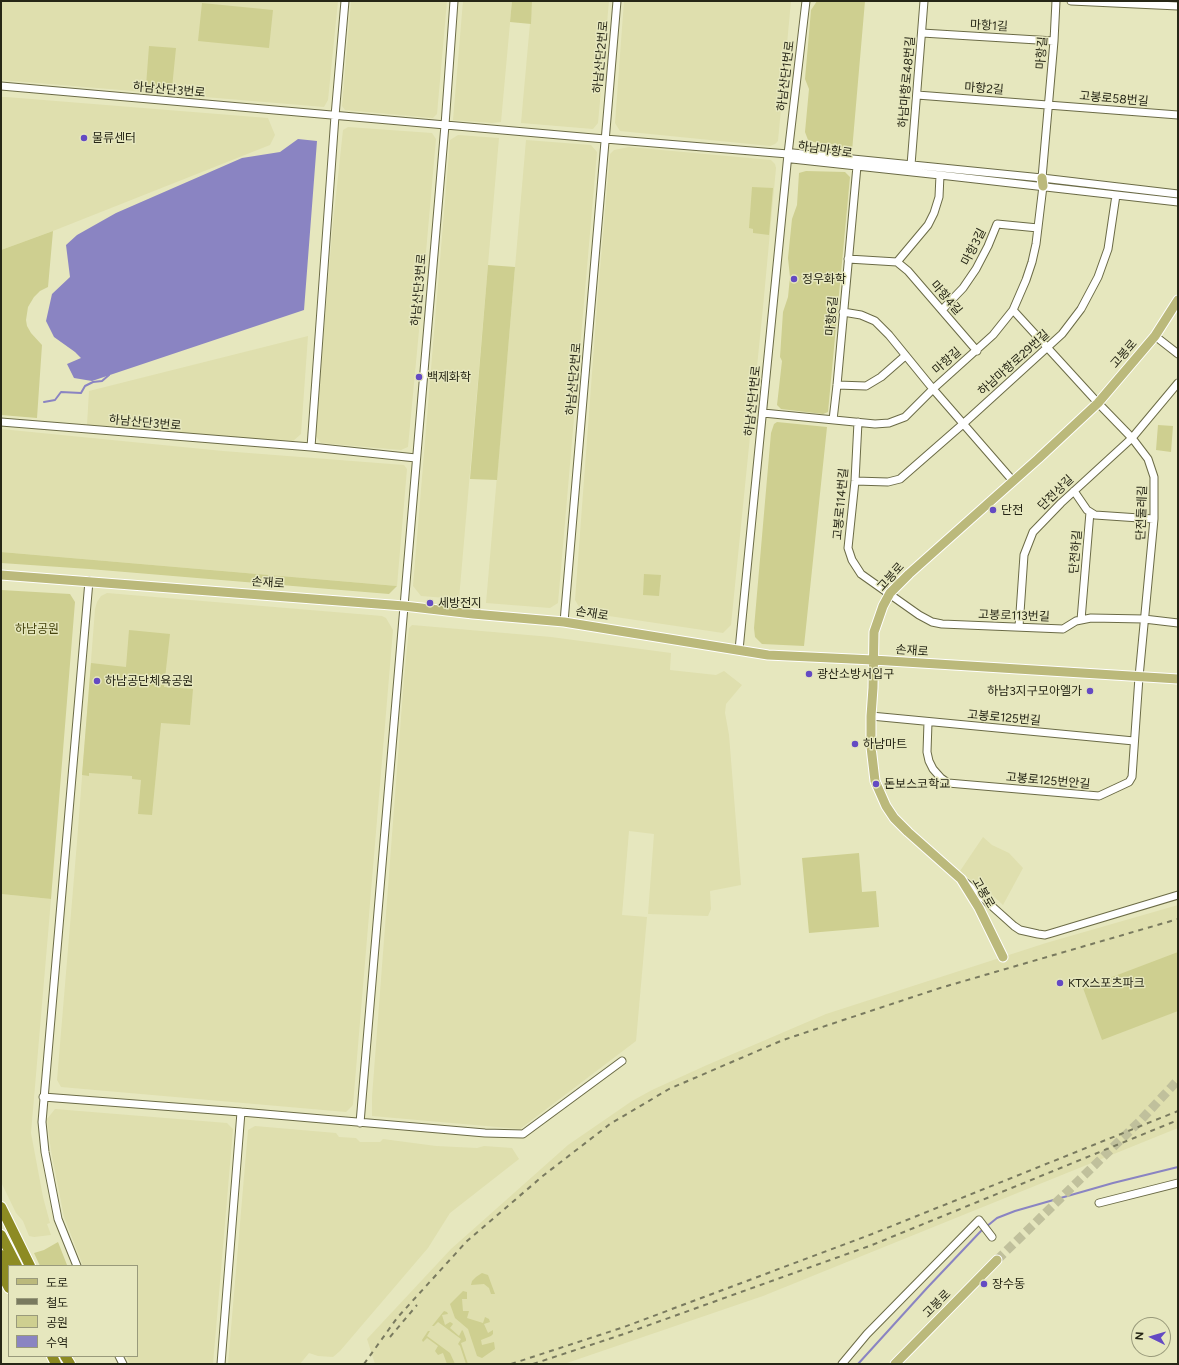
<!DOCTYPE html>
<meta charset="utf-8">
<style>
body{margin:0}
#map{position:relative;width:1179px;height:1365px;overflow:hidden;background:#e6e7be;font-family:Figtree,"Noto Sans KR",sans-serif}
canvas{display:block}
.frame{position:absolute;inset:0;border:2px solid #262616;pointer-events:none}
.legend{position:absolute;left:8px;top:1265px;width:130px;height:92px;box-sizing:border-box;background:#e6e7be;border:1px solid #999a7b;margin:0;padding:5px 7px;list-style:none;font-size:12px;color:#262616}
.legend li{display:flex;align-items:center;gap:8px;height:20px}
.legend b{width:20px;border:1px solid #999a7b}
.north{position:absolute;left:1131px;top:1317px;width:40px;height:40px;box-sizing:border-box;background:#e6e7be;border:1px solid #999a7b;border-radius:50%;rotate:275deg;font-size:11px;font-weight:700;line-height:16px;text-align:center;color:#262616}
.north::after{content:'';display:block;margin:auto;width:14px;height:18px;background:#644ac3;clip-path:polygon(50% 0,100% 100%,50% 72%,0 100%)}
</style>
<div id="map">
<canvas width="1179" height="1365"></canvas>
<div class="frame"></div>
<ul class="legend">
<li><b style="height:5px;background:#bbb97b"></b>도로</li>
<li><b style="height:5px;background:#797a5f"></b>철도</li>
<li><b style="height:11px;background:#cecf90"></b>공원</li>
<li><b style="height:11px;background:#8a84c2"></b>수역</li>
</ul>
<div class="north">N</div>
</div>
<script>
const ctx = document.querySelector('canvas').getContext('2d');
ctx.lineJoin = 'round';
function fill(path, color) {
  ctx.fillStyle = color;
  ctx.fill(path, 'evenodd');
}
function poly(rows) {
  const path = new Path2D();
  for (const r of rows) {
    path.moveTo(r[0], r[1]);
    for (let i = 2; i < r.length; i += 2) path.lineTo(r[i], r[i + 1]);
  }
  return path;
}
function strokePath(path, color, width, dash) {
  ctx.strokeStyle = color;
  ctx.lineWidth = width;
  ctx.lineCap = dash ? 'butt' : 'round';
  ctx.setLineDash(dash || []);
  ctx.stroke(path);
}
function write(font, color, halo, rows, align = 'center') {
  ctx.font = font + ' Figtree,"Noto Sans KR",sans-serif';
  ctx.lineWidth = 3;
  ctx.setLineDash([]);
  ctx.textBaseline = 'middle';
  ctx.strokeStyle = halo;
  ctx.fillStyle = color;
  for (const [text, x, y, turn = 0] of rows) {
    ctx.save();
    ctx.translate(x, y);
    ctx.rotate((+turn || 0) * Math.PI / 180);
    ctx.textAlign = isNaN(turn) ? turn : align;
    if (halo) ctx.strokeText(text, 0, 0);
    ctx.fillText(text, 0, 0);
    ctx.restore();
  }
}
fill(poly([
 [1,1,338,1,328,100,324,107,1,80],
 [351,1,447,1,437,114,433,118,345,110,342,106],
 [463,1,512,1,501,122,492,123,453,120],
 [532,1,609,1,598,123,593,129,521,123],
 [624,1,791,1,778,141,775,144,770,146,620,131,615,123],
 [1,97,6,97,268,118,275,135,270,145,53,231,1,250],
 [348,127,432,133,436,139,420,320,408,447,401,450,321,443,315,435,333,223,343,130],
 [458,135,499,138,459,599,421,596,413,586,450,140],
 [526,140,591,145,597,152,558,603,550,608,486,603],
 [629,147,771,160,775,164,776,168,763,307,731,625,723,633,582,612,575,600,598,293,610,154,614,150],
 [308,336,301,434,292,442,87,425,89,391],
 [1,429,223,451,404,465,407,469,397,586,1,552],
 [107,593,382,616,386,618,393,630,353,1105,346,1112,61,1087,57,1080,77,842,95,609,97,602,101,596],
 [412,625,551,637,671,653,670,670,716,675,724,671,742,685,726,704,725,713,729,735,741,885,710,891,711,909,708,916,648,914,654,834,629,831,622,915,647,917,636,1041,520,1129,372,1116,372,1097,404,678,409,628],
 [983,837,992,845,1009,853,1023,868,1003,905,979,883,976,884,960,871],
 [1,894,51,899,31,1133,43,1197,50,1223,47,1224,51,1235,34,1237,29,1236,23,1221,16,1213,1,1182],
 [1178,905,1178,1128,763,1296,564,1364,375,1364,367,1339,451,1249,568,1145,632,1101,652,1090,707,1065,826,1014,1046,943],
 [55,1109,227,1123,233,1129,213,1364,130,1364,126,1356,137,1356,137,1266,83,1266,64,1217,51,1151,47,1119],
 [255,1126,336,1133,339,1137,356,1138,360,1142,380,1142,383,1139,436,1146,477,1148,484,1146,512,1148,519,1159,450,1213,428,1248,340,1351,333,1357,318,1356,309,1353,300,1364,228,1364,248,1130]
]), '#dfdfae');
fill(poly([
 [512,1,532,1,531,24,510,22],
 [817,1,865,1,852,151,841,149,835,145,817,143,808,140,805,132,809,89,805,79,811,10],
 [202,3,273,10,269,48,198,41],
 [149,46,176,48,172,88,146,86],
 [806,171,845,172,850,177,828,412,823,414,781,409,777,405,782,361,780,357,783,312,788,297,790,277,788,258,792,219,797,205,799,173],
 [752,187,773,188,769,235,753,233,753,229,749,228],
 [53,231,48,287,40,291,34,297,28,307,26,320,27,326,31,333,42,345,37,418,1,415,1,250],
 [488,265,515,267,497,480,470,479],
 [777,422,827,427,804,646,762,644,755,637,754,628,771,433,774,424],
 [1158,425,1173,426,1171,452,1156,450],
 [1,552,397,586,389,594,89,569,1,563],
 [644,574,661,575,659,596,643,595],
 [1,590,70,594,75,602,51,899,1,894],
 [129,630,170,634,164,687,193,689,190,725,161,723,152,815,138,814,141,780,132,779,132,776,89,773,89,776,82,775,91,663,126,667],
 [859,853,862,892,876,891,879,927,809,933,802,858],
 [1178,952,1178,1011,1102,1040,1083,988],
 [58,1242,67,1265,65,1266,40,1266,34,1253,44,1250],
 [482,1273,488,1275,495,1294,491,1294,489,1288,484,1284,471,1285,472,1281,476,1277],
 [463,1291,467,1292,467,1299,462,1299,463,1311,469,1311,467,1318,483,1323,485,1317,489,1319,490,1322,484,1324,488,1333,493,1330,493,1334,491,1336,481,1340,482,1345,494,1342,495,1349,482,1358,477,1356,468,1329,455,1318,450,1304],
 [444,1311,447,1312,448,1314,442,1315,445,1325,450,1322,452,1323,453,1324,450,1328,459,1336,462,1330,463,1331,466,1339,466,1341,461,1343,468,1364,466,1364,460,1346,458,1344,461,1339,438,1322,434,1326,432,1326],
 [428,1331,430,1331,427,1336,450,1353,455,1364,447,1364,443,1353,438,1355,435,1351,438,1346,427,1338,423,1342,422,1340]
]), '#cecf90');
fill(poly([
 [298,139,317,141,304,310,92,381,74,378,67,364,81,358,75,352,54,337,46,321,52,294,70,277,66,245,77,235,116,213,242,158,280,152]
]), '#8a84c2');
strokePath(poly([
 [44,402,55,400,61,392,81,393,85,386,93,382,102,381,109,375],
 [858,1364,927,1288,981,1231,997,1218,1015,1211,1113,1183,1178,1167]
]), '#8a84c2', 2);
strokePath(poly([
 [997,1260,1139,1122,1178,1080]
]), '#c0c09c', 9, [9, 4.5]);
const minor = poly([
 [1071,1,1178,6],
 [922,33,1054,41],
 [1,86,605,139,788,154,793,153,1042,178,1178,194],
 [917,95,1178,115],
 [788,154,792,159,940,175,1178,202],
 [911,165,924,1],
 [1042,178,1054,41,1056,1],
 [848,259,897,262,908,271,977,351],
 [897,262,928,225,934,213,939,197,940,175],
 [942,310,963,288,976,269,988,246,997,224,1038,228],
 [843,312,861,315,875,321,889,335,933,389,1013,481],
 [1155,336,1178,354],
 [837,385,866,386,881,377,905,356],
 [763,413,875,424,889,423,905,417,933,389,993,335,1013,310,1026,280,1032,262,1036,244,1043,186],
 [833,420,837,385,857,166],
 [1,422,311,447,416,458],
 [858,422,855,481,848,548,852,560,861,574,919,615,932,622,942,624,1063,629,1076,621,1091,618,1144,619,1178,623],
 [311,447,335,116,345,1],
 [855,481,888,482,900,479,963,424,1062,334,1081,309,1098,277,1108,249,1116,195],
 [1074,491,1087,510,1095,515,1154,519],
 [1081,620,1090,512],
 [564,622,617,1],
 [1019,627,1024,555,1033,532,1061,503,1132,438,1178,383],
 [739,650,788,154,806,1],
 [871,716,1134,741],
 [928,722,927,752,929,761,933,769,941,778,948,783,1099,796,1129,782,1132,777,1139,677,1154,519,1154,477,1148,459,1132,438,1098,403,1013,310],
 [966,883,1014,926,1020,930,1038,934,1045,935,1052,933,1178,895],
 [43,1097,241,1112,485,1133,523,1134,622,1061],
 [360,1123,445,125,454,1],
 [1099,1203,1178,1183],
 [77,1266,58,1219,45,1152,42,1122,89,581],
 [119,1356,123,1364],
 [221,1364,241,1112],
 [842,1364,867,1334,979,1220,992,1237]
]);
const major = poly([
 [1042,178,1043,186],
 [1,575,404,606,473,614,564,622,768,655,873,660,1178,679],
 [1003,957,979,908,961,879,908,832,894,818,886,806,875,781,871,747,871,716,873,688,874,632,883,606,890,593,909,574,1038,459,1098,403,1155,336,1178,300],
 [895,1364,997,1260]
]);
const highway = poly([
 [1,1207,30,1266],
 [1,1235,17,1266],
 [1,1255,9,1271],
 [1,1273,9,1288],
 [52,1356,56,1364],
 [65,1356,70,1364]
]);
strokePath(minor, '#6b6b46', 9);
strokePath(major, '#fff', 11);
strokePath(highway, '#fff', 12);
strokePath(minor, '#fff', 7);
strokePath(major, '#bbb97b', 9);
strokePath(highway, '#8d8b23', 10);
strokePath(poly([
 [390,1337,417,1305],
 [364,1364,397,1318,467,1241,544,1175,610,1124,669,1089,783,1040,940,988,1178,919],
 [511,1364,624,1327,872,1234,1178,1111],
 [533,1364,624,1334,872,1245,1178,1120]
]), '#797a5f', 2, [5, 5]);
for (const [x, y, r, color] of [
 [84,138,4,"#644ac3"],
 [794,279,4,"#644ac3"],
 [419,377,4,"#644ac3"],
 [993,510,4,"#644ac3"],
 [430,603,4,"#644ac3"],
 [809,674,4,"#644ac3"],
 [97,681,4,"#644ac3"],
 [1090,691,4,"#644ac3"],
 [855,744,4,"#644ac3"],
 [876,784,4,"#644ac3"],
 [1060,983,4,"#644ac3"],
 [984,1284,4,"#644ac3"]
]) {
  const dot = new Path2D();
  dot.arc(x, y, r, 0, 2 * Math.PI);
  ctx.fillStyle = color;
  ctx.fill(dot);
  strokePath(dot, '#e6e7be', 1.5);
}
write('12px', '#262616', '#e6e7be', [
 ["마항1길",989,26,3],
 ["마항길",1042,53,-86],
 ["하남산단2번로",601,57,-85],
 ["하남산단1번로",786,76,-83],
 ["하남마항로48번길",907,82,-85],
 ["마항2길",984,89,4],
 ["하남산단3번로",169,90,5],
 ["고봉로58번길",1114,99,5],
 ["하남마항로",825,150,8],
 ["마항3길",974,247,-63],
 ["하남산단3번로",419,290,-85],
 ["마항4길",946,298,49],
 ["마항6길",832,316,-85],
 ["고봉로",1124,354,-49],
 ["마항길",947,361,-41],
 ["하남마항로29번길",1014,363,-42],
 ["하남산단2번로",574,379,-85],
 ["하남산단1번로",753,401,-84],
 ["하남산단3번로",145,423,5],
 ["단전상길",1056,493,-44],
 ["고봉로114번길",841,504,-85],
 ["단전둘레길",1142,513,-88],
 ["단전하길",1076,552,-85],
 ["고봉로",891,577,-48],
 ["손재로",268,583,4],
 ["손재로",592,614,9],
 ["고봉로113번길",1014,616,2],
 ["손재로",912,651,4],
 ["고봉로125번길",1004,718,5],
 ["고봉로125번안길",1048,781,5],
 ["고봉로",983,893,60],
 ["고봉로",937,1304,-45]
]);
write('12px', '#262616', '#e6e7be', [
 ["물류센터",92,138],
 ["정우화학",802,279],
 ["백제화학",427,377],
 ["단전",1001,510],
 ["세방전지",438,603],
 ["광산소방서입구",817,674],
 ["하남공단체육공원",105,681],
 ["하남3지구모아엘가",1082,691,"right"],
 ["하남마트",863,744],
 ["돈보스코학교",884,784],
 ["KTX스포츠파크",1068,983],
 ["장수동",992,1284]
], 'left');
write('12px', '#46450e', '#e6e7be', [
 ["하남공원",37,629]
]);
</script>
